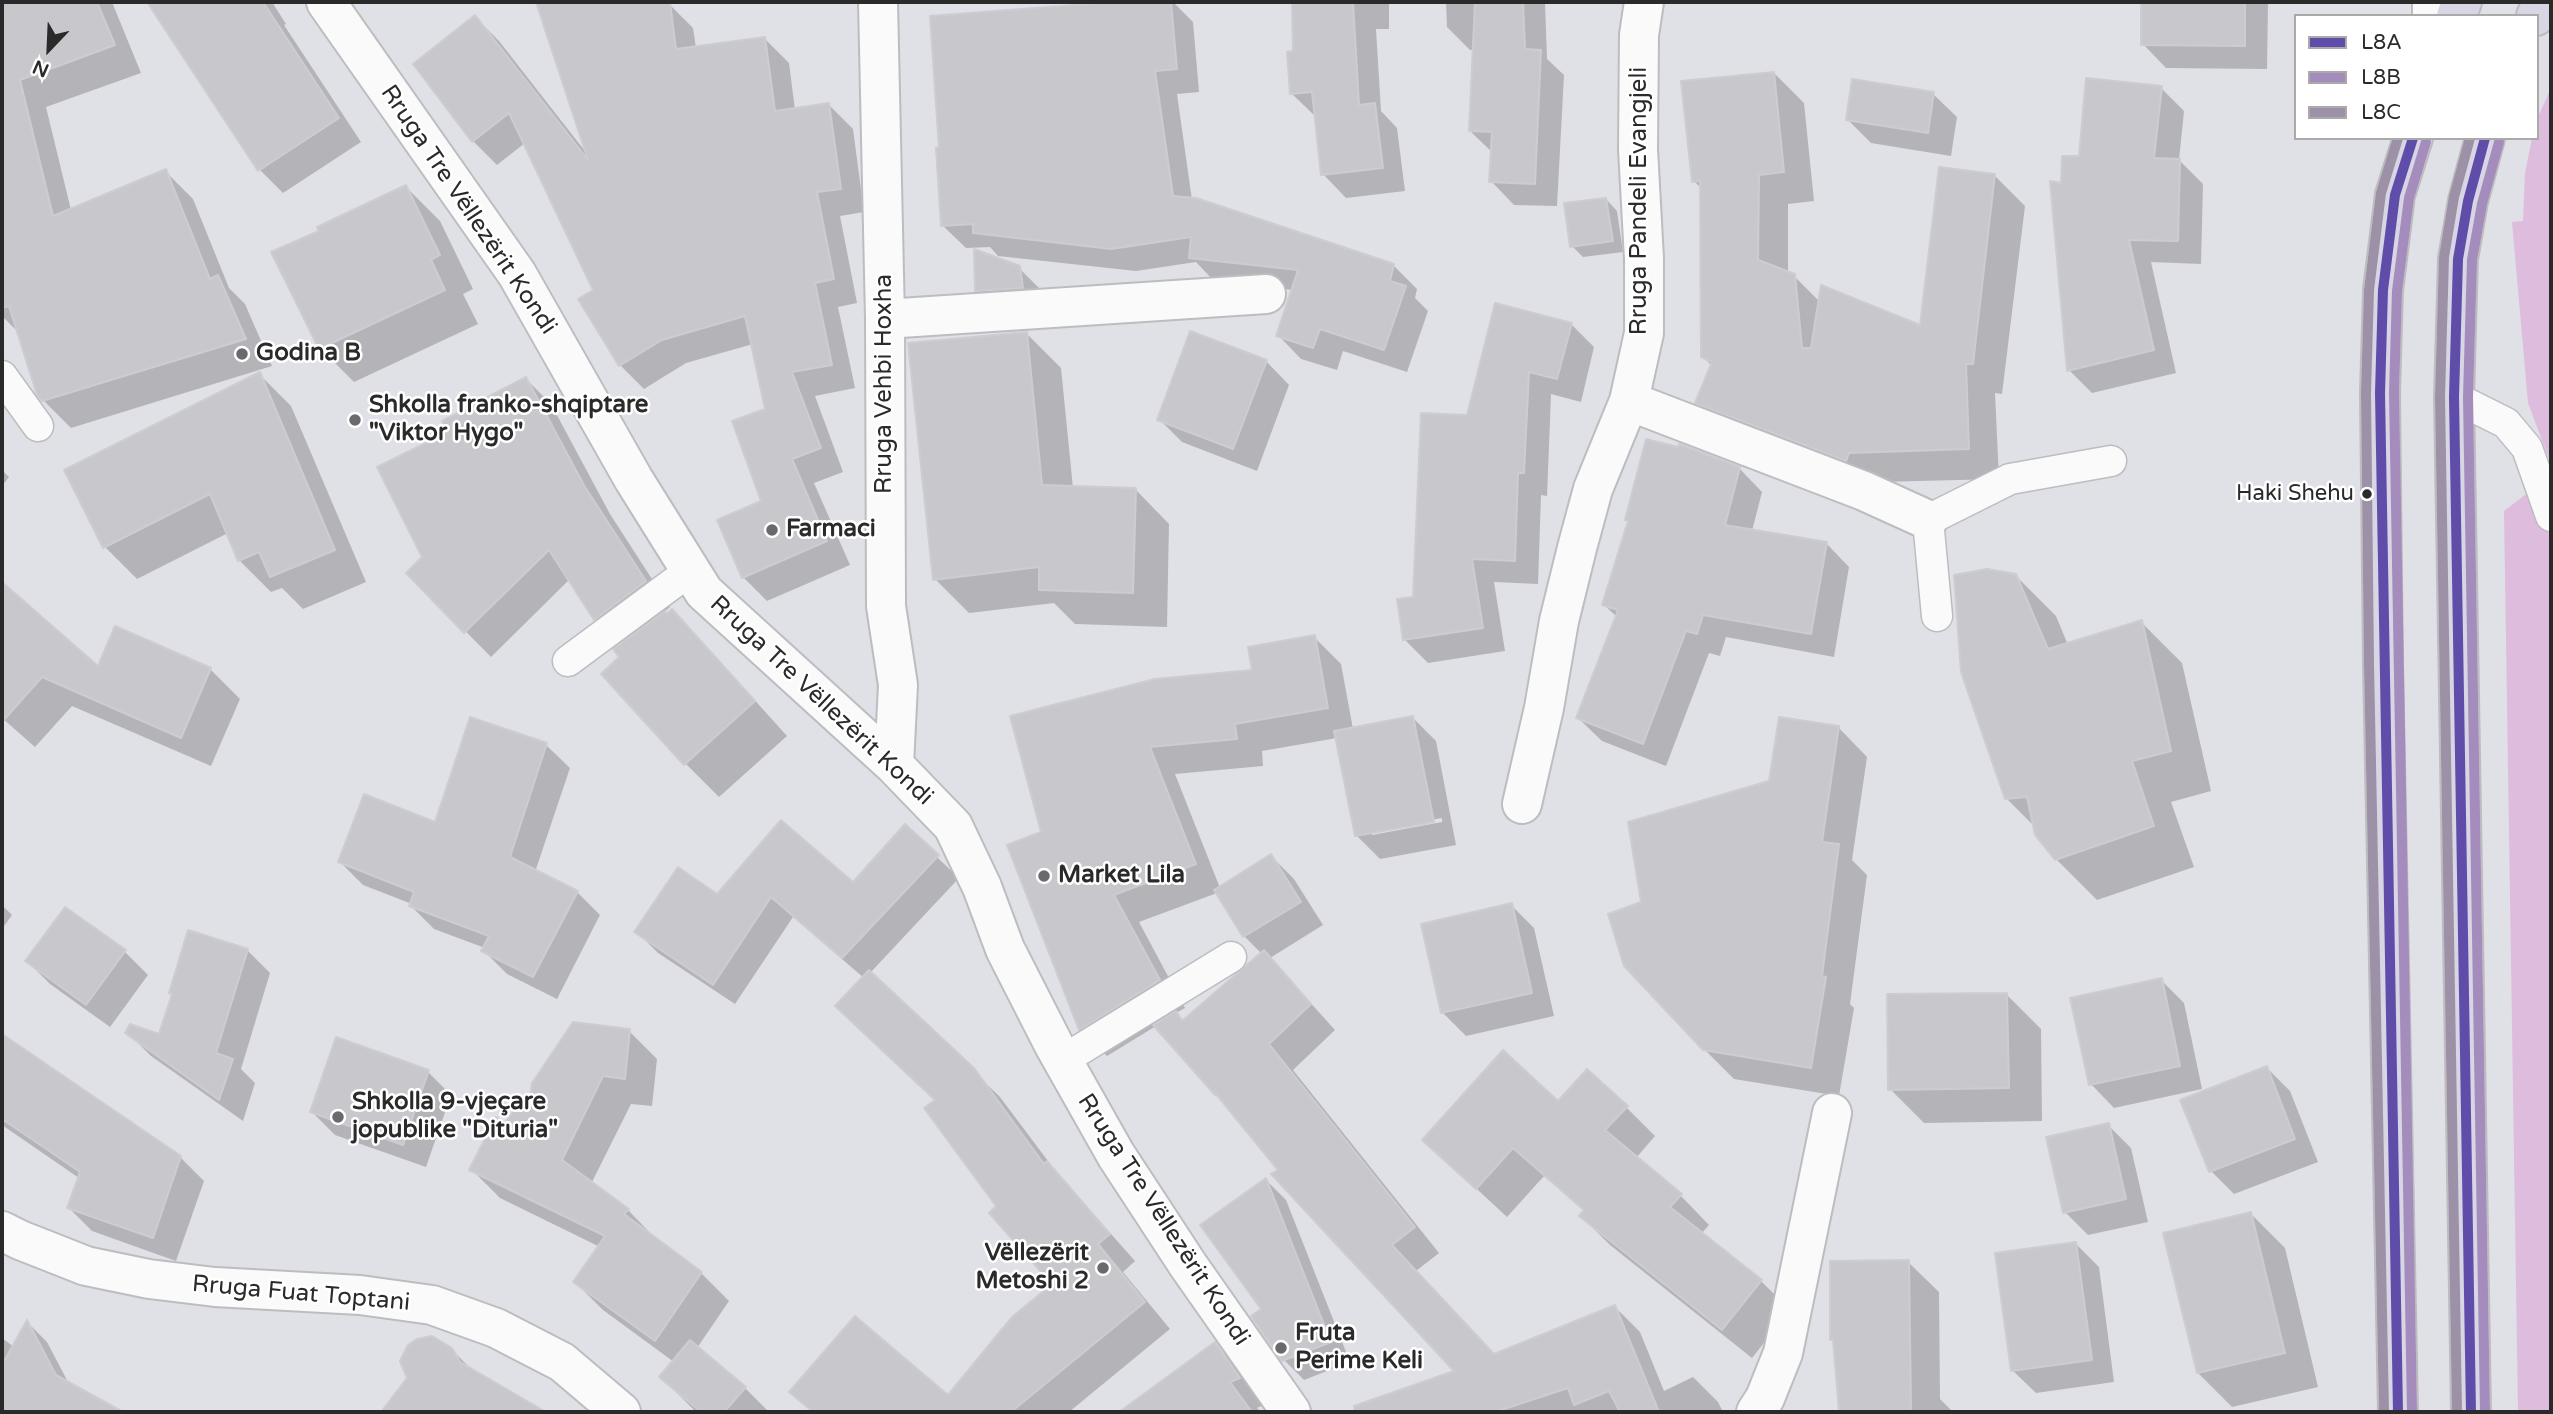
<!DOCTYPE html>
<meta charset="utf-8">
<style>
body{margin:0}
#map{position:relative;width:2553px;height:1414px;overflow:hidden;background:#e0e0e7;font-family:"Varela Round",sans-serif}
canvas{display:block}
.frame{position:absolute;inset:0;border:4px solid #2a2a2a;pointer-events:none}
.legend{position:absolute;left:2294px;top:14px;width:245px;height:126px;box-sizing:border-box;background:#fff;border:2px solid #aaa;margin:0;padding:9px 12px;list-style:none;font-size:21px;color:#2a2a2a}
.legend li{display:flex;align-items:center;gap:14px;height:35px}
.legend b{width:35px;border:2px solid #aaa}
.north{position:absolute;left:14px;top:14px;width:70px;height:70px;-webkit-text-stroke:5px #fff;paint-order:stroke;rotate:203deg;font-size:19px;font-weight:700;line-height:28px;text-align:center;color:#2a2a2a}
.north::after{content:'';display:block;margin:auto;width:24px;height:32px;background:#2a2a2a;clip-path:polygon(50% 0,100% 100%,50% 72%,0 100%)}
</style>
<div id="map">
<canvas width="2553" height="1414"></canvas>
<div class="frame"></div>
<ul class="legend">
<li><b style="height:9px;background:#604daa"></b>L8A</li>
<li><b style="height:9px;background:#a48dbc"></b>L8B</li>
<li><b style="height:9px;background:#9c91a6"></b>L8C</li>
</ul>
<div class="north">N</div>
</div>
<script>
const ctx = document.querySelector('canvas').getContext('2d');
ctx.lineJoin = 'round';
function fill(path, color) {
  ctx.fillStyle = color;
  ctx.fill(path, 'evenodd');
}
function poly(rows) {
  const path = new Path2D();
  for (const r of rows) {
    path.moveTo(r[0], r[1]);
    for (let i = 2; i < r.length; i += 2) path.lineTo(r[i], r[i + 1]);
  }
  return path;
}
function strokePath(path, color, width, dash) {
  ctx.strokeStyle = color;
  ctx.lineWidth = width;
  ctx.lineCap = dash ? 'butt' : 'round';
  ctx.setLineDash(dash || []);
  ctx.stroke(path);
}
function write(font, color, halo, rows, align = 'center') {
  ctx.font = font + ' "Varela Round",sans-serif';
  ctx.lineWidth = 5;
  ctx.setLineDash([]);
  ctx.textBaseline = 'middle';
  ctx.strokeStyle = halo;
  ctx.fillStyle = color;
  for (const [text, x, y, turn = 0] of rows) {
    ctx.save();
    ctx.translate(x, y);
    ctx.rotate((+turn || 0) * Math.PI / 180);
    ctx.textAlign = isNaN(turn) ? turn : align;
    if (halo) ctx.strokeText(text, 0, 0);
    ctx.fillText(text, 0, 0);
    ctx.restore();
  }
}
fill(poly([
 [2551,88,2551,464,2528,403,2512,222,2523,221,2525,173,2532,138,2537,138,2537,119],
 [2551,475,2551,1412,2518,1412,2504,511]
]), '#ddbcdd');
fill(poly([
 [2,2,112,2,141,73,46,107,71,210,165,171,193,199,229,288,245,304,272,366,71,428,43,400,20,334,2,316],
 [149,2,272,2,286,24,284,25,361,142,283,193,260,170],
 [538,2,636,2,637,8,669,4,693,28,696,48,765,39,789,63,795,110,829,105,853,129,864,212,840,216,857,303,838,307,855,388,815,396,843,472,814,483,850,565,767,601,743,577,763,502,767,410,753,344,686,363,644,389,620,365,596,290,525,143,497,165,473,141,415,64,475,17,499,41,588,155],
 [1132,2,1173,2,1193,22,1199,92,1177,94,1192,200,1393,265,1417,289,1415,298,1428,311,1407,372,1343,351,1337,370,1301,359,1278,335,1293,290,1214,281,1196,262,1136,271,998,256,990,247,966,248,942,225,941,149,932,18],
 [1294,2,1389,2,1389,29,1376,29,1381,111,1397,128,1405,191,1346,198,1323,174,1315,116,1291,93,1294,53],
 [1446,2,1545,2,1547,59,1564,75,1557,206,1514,205,1491,181,1493,153,1470,131,1474,50,1470,50,1447,27],
 [2143,2,2268,2,2267,69,2166,68,2143,44],
 [1774,73,1804,103,1814,201,1788,204,1788,273,1794,276,1820,302,1921,328,1995,176,2025,206,2002,394,1995,393,1999,479,1879,482,1728,433,1698,403,1712,366,1702,356,1702,189,1694,181],
 [2161,88,2184,111,2179,160,2203,184,2201,264,2151,262,2176,373,2092,393,2069,370,2063,185,2080,158],
 [1933,94,1957,117,1951,156,1871,143,1848,120],
 [406,187,440,221,473,289,463,294,478,324,354,382,320,348,321,232],
 [1606,199,1617,211,1623,252,1583,257,1572,246],
 [1019,268,1043,292,1000,314,976,290],
 [1571,324,1594,347,1581,402,1551,394,1547,496,1541,495,1538,584,1494,582,1505,651,1428,663,1405,640,1468,417],
 [1026,333,1061,368,1073,488,1135,489,1169,524,1167,627,1075,624,1054,603,969,613,935,579],
 [1266,361,1289,385,1257,471,1182,442,1159,419],
 [259,374,291,406,366,582,303,609,282,588,271,592,239,560,228,533,137,579,105,547],
 [526,379,551,404,610,514,670,607,664,612,668,616,672,612,706,646,787,736,719,797,686,764,621,658,622,645,596,619,570,579,491,657,408,573,424,558,450,432],
 [1679,449,1739,468,1762,492,1752,531,1826,543,1849,567,1834,657,1726,637,1720,656,1709,653,1666,766,1602,741,1578,718,1617,617,1604,605],
 [2,470,9,477,2,486],
 [2015,575,2056,616,2068,645,2141,622,2182,663,2211,791,2171,802,2194,867,2097,900,2056,859,2036,828,2006,798],
 [2,584,98,669,210,669,240,699,211,766,72,706,35,747,2,718],
 [1314,637,1341,664,1353,729,1413,718,1436,741,1456,845,1380,859,1357,836,1337,738,1262,751,1263,766,1175,774,1220,888,1271,856,1294,879,1323,925,1270,958,1335,1030,1293,1070,1439,1253,1416,1271,1495,1356,1615,1307,1640,1332,1664,1391,1693,1377,1718,1402,1723,1412,1418,1412,1409,1389,1458,1372,1280,1170,1232,1110,1156,1026,1107,1056,1080,1029,1043,833,1012,718,1254,671],
 [1442,818,1442,822,1372,835,1372,831],
 [1217,893,1244,936,1262,954,1184,1021,1176,1013,1185,1008,1139,922],
 [1838,727,1867,757,1852,860,1867,875,1850,1004,1854,1008,1839,1096,1734,1079,1704,1049,1643,903],
 [546,745,570,768,535,872,577,892,600,915,557,999,507,974,484,951,485,948,434,929,411,906,412,904,363,885,340,862,436,825],
 [905,827,959,878,870,973,1000,1097,1057,1173,1135,1261,1123,1272,1170,1329,1069,1412,812,1412,791,1391,948,1398,1054,1284,998,1206,864,978,793,917,735,1004,658,953,637,932,718,896,853,884],
 [2,905,12,915,2,929],
 [1511,905,1534,928,1554,1016,1466,1036,1443,1013],
 [247,950,270,973,241,1069,255,1083,243,1121,151,1056,127,1032,160,1036],
 [125,952,148,975,110,1027,50,984,27,961],
 [2161,980,2184,1003,2202,1089,2114,1108,2091,1084],
 [2007,995,2041,1029,2042,1121,1924,1123,1890,1089],
 [629,1031,657,1059,652,1106,631,1104,591,1184,628,1210,655,1238,701,1273,729,1301,697,1348,745,1388,769,1412,696,1412,661,1377,674,1362,603,1310,575,1282,600,1247,500,1198,472,1170,506,1125,531,1103],
 [2,1036,180,1157,204,1181,176,1261,92,1231,69,1208,79,1178,2,1125],
 [2267,1068,2290,1091,2318,1162,2234,1194,2211,1171],
 [428,1072,451,1095,426,1167,335,1135,312,1112],
 [1558,1103,1626,1107,1655,1136,1636,1158,1680,1195,1709,1225,1701,1234,1761,1281,1790,1310,1752,1358,1610,1245,1581,1216,1585,1212,1544,1176,1507,1217,1424,1140],
 [2108,1125,2131,1148,2148,1222,2088,1235,2065,1212],
 [1266,1180,1286,1200,1350,1362,1304,1380,1284,1360,1264,1309],
 [2251,1214,2285,1248,2318,1387,2232,1407,2198,1373],
 [2076,1244,2099,1267,2114,1382,2036,1393,2012,1370],
 [1908,1262,1939,1292,1940,1399,1953,1412,1841,1412,1835,1343,1832,1339],
 [28,1323,47,1342,69,1384,92,1397,107,1412,2,1412,2,1338,14,1347],
 [1215,1344,1242,1371,1265,1404,1257,1408,1261,1412,1122,1412],
 [451,1349,474,1372,543,1412,390,1412,389,1405]
]), '#0003');
const building = poly([
 [2,2,97,2,115,45,20,80,53,216,166,169,210,279,218,275,246,339,42,401,37,395,9,306,2,308,2,2],
 [147,2,263,2,339,118,258,171,147,2],
 [536,2,670,2,676,49,765,37,775,111,829,103,841,189,817,192,834,279,815,283,832,365,792,372,821,448,792,459,827,541,742,578,717,520,761,501,732,421,765,409,745,316,662,340,619,366,578,299,593,290,509,113,472,142,413,64,475,15,588,160,536,2],
 [1113,2,1171,2,1177,69,1155,71,1173,196,1196,198,1394,264,1390,281,1406,286,1384,350,1320,329,1313,348,1276,336,1298,270,1189,258,1191,237,1111,249,973,233,973,224,941,226,936,148,939,148,930,16,1113,2],
 [1292,2,1353,2,1359,105,1375,103,1383,168,1321,175,1312,92,1290,94,1287,52,1293,51,1292,2],
 [1475,2,1523,2,1525,49,1541,50,1535,184,1489,182,1492,132,1469,131,1475,2],
 [2141,2,2245,2,2245,46,2141,45,2141,2],
 [1774,72,1784,172,1759,175,1758,260,1795,274,1802,348,1811,348,1821,285,1920,325,1939,167,1995,174,1973,364,1966,364,1969,449,1849,453,1846,461,1695,403,1712,362,1701,357,1700,181,1692,182,1681,81,1774,72],
 [2086,78,2162,86,2154,158,2180,159,2178,241,2129,240,2154,350,2067,371,2050,181,2061,183,2062,156,2079,156,2086,78],
 [1852,79,1934,92,1928,133,1846,120,1852,79],
 [406,185,440,255,431,260,445,290,319,349,271,252,319,231,317,227,406,185],
 [1606,198,1613,241,1570,247,1564,203,1606,198],
 [974,249,1020,266,1023,288,975,291,974,249],
 [1495,303,1572,323,1557,379,1529,372,1524,473,1518,473,1515,561,1472,559,1483,628,1403,640,1397,599,1413,597,1421,413,1467,415,1495,303],
 [1190,331,1267,360,1233,449,1157,420,1190,331],
 [1027,332,1042,485,1136,488,1133,593,1039,590,1039,567,933,580,908,343,1027,332],
 [260,372,335,550,270,577,259,552,238,561,210,494,103,548,64,470,260,372],
 [526,377,585,487,646,581,594,620,549,550,464,633,406,573,422,557,377,467,448,432,442,421,526,377],
 [1646,439,1678,447,1679,444,1740,467,1725,525,1827,542,1811,634,1703,615,1697,634,1686,631,1643,744,1576,718,1618,610,1602,605,1628,521,1625,520,1646,439],
 [1987,569,2016,574,2048,649,2142,620,2171,751,2132,761,2154,826,2055,860,2035,835,2027,797,2005,799,1961,672,1954,575,1987,569],
 [2,582,98,666,115,626,211,668,181,738,42,677,2,722,2,582],
 [672,609,755,701,684,765,601,674,619,657,613,649,665,611,667,614,672,609],
 [1315,635,1328,708,1235,724,1237,739,1150,747,1196,864,1114,895,1160,980,1079,1030,1007,845,1041,832,1010,716,1155,679,1252,670,1248,647,1315,635],
 [1413,716,1434,822,1355,836,1334,731,1413,716],
 [470,717,547,743,510,857,578,891,533,977,481,951,489,936,409,906,414,892,338,862,364,794,435,822,470,717],
 [1779,717,1839,726,1822,842,1839,844,1822,976,1826,977,1811,1068,1703,1050,1624,966,1608,914,1641,902,1628,822,1769,781,1779,717],
 [781,820,853,882,905,824,939,855,842,958,771,897,713,985,634,932,678,867,717,894,781,820],
 [1271,854,1301,902,1243,937,1214,890,1271,854],
 [1512,903,1532,993,1441,1013,1421,924,1512,903],
 [65,907,126,950,86,1005,25,961,65,907],
 [188,930,248,949,216,1053,233,1059,219,1100,125,1033,130,1024,159,1034,172,994,169,993,188,930],
 [1264,950,1311,1004,1269,1044,1415,1227,1392,1245,1494,1354,1615,1305,1659,1412,1620,1412,1609,1391,1574,1405,1568,1388,1495,1412,1355,1412,1354,1406,1454,1371,1271,1174,1278,1170,1216,1094,1215,1095,1153,1025,1176,1011,1182,1021,1264,950],
 [869,970,974,1068,1044,1164,1047,1161,1110,1234,1098,1244,1145,1302,1011,1412,813,1412,789,1392,855,1316,948,1395,1012,1317,1052,1284,989,1213,996,1206,924,1108,935,1100,835,1006,869,970],
 [2162,978,2180,1066,2089,1085,2070,998,2162,978],
 [2007,993,2009,1088,1888,1090,1887,994,2007,993],
 [573,1022,630,1029,625,1079,603,1076,562,1160,629,1209,624,1214,702,1272,655,1341,573,1282,605,1236,469,1170,496,1117,505,1123,523,1097,530,1101,532,1083,573,1022],
 [2,1034,181,1156,153,1238,67,1208,80,1172,2,1119,2,1034],
 [336,1037,429,1070,403,1145,310,1112,336,1037],
 [1503,1050,1558,1101,1587,1069,1628,1106,1605,1130,1682,1194,1670,1207,1762,1280,1722,1330,1579,1216,1584,1210,1513,1148,1476,1189,1422,1140,1503,1050],
 [2267,1066,2295,1139,2209,1172,2180,1100,2267,1066],
 [2109,1123,2126,1199,2063,1213,2046,1137,2109,1123],
 [1266,1178,1331,1342,1282,1361,1251,1316,1261,1309,1200,1225,1266,1178],
 [2251,1212,2285,1353,2197,1373,2163,1233,2251,1212],
 [2076,1242,2092,1360,2011,1371,1995,1253,2076,1242],
 [1909,1260,1911,1412,1839,1412,1833,1340,1830,1340,1830,1261,1909,1260],
 [27,1320,56,1375,123,1412,2,1412,2,1365,27,1320],
 [432,1336,452,1348,460,1362,546,1412,381,1412,407,1378,400,1361,408,1345,417,1339,432,1336],
 [690,1340,746,1387,724,1412,701,1412,659,1377,690,1340],
 [1215,1342,1240,1378,1230,1382,1252,1412,1119,1412,1215,1342]
]);
fill(building, '#c8c8cc');
strokePath(building, '#ccccd2', 2);
const service = poly([
 [2,376,38,426],
 [2454,397,2506,423,2527,448,2551,516],
 [1937,616,1928,520,2010,479,2111,461],
 [568,661,691,570],
 [1063,1060,1231,957]
]);
const minor = poly([
 [326,2,517,274,634,480,704,592,894,765,953,826,982,887,1005,949,1055,1047,1116,1155,1188,1265,1291,1412],
 [878,2,885,319,886,606,898,685,894,765],
 [2432,16,2432,2],
 [885,319,1266,294],
 [1629,401,1864,491,1928,520],
 [1522,804,1544,708,1559,621,1577,548,1593,489,1629,401,1644,333,1644,259,1638,149,1639,35,1644,2],
 [1756,1412,1765,1398,1783,1353,1832,1113]
]);
const tertiary = poly([
 [2,1231,20,1240,86,1266,149,1279,215,1287,360,1295,432,1305,496,1328,562,1362,621,1412]
]);
const primary = poly([
 [2456,16,2462,2],
 [2536,16,2543,2],
 [2398,1412,2383,664,2380,393,2383,290,2395,195,2413,138],
 [2471,1412,2454,397,2458,259,2468,201,2485,138]
]);
strokePath(service, '#bcbdbf', 33);
strokePath(minor, '#bcbdbf', 42);
strokePath(tertiary, '#bcbdbf', 42);
strokePath(primary, '#bdbdbf', 42);
strokePath(service, '#fafafb', 30);
strokePath(minor, '#fafafb', 38);
strokePath(tertiary, '#fafafb', 38);
strokePath(primary, '#d8d5e4', 38);
strokePath(poly([
 [2398,1412,2380,393,2383,290,2395,195,2413,138],
 [2471,1412,2454,397,2458,259,2468,201,2485,138]
]), '#604daa', 10);
strokePath(poly([
 [2412,1412,2394,393,2397,291,2409,198,2426,142],
 [2485,1412,2468,397,2472,260,2482,204,2499,142]
]), '#a48dbc', 10);
strokePath(poly([
 [2384,1412,2369,664,2366,393,2369,290,2381,193,2398,138],
 [2457,1412,2440,397,2444,257,2454,197,2470,138]
]), '#9c91a6', 10);
for (const [x, y, r, color] of [
 [242,354,7,"#6a6a6c"],
 [355,420,7,"#6a6a6c"],
 [2367,494,6,"#2a2a2a"],
 [772,530,7,"#6a6a6c"],
 [1044,876,7,"#6a6a6c"],
 [338,1117,7,"#6a6a6c"],
 [1103,1268,7,"#6a6a6c"],
 [1281,1348,7,"#6a6a6c"]
]) {
  const dot = new Path2D();
  dot.arc(x, y, r, 0, 2 * Math.PI);
  ctx.fillStyle = color;
  ctx.fill(dot);
  strokePath(dot, '#fff', 2.5);
}
write('22px', '#2a2a2a', '#fff', [
 ["Haki Shehu",2354,494]
], 'right');
write('24px', '#2a2a2a', '#fff', [
 ["Rruga Pandeli Evangjeli",1640,201,-90],
 ["Rruga Tre Vëllezërit Kondi",468,210,56],
 ["Rruga Vehbi Hoxha",885,384,-90],
 ["Rruga Tre Vëllezërit Kondi",821,701,43],
 ["Rruga Tre Vëllezërit Kondi",1163,1220,57],
 ["Rruga Fuat Toptani",301,1294,5]
]);
write('bold 24px', '#2a2a2a', '#fff', [
 ["Godina B",256,354],
 ["Shkolla franko-shqiptare",369,406],
 ["\"Viktor Hygo\"",369,434],
 ["Farmaci",786,530],
 ["Market Lila",1058,876],
 ["Shkolla 9-vjeçare",352,1103],
 ["jopublike \"Dituria\"",352,1131],
 ["Vëllezërit",1089,1254,"right"],
 ["Metoshi 2",1089,1282,"right"],
 ["Fruta",1295,1334],
 ["Perime Keli",1295,1362]
], 'left');
</script>
